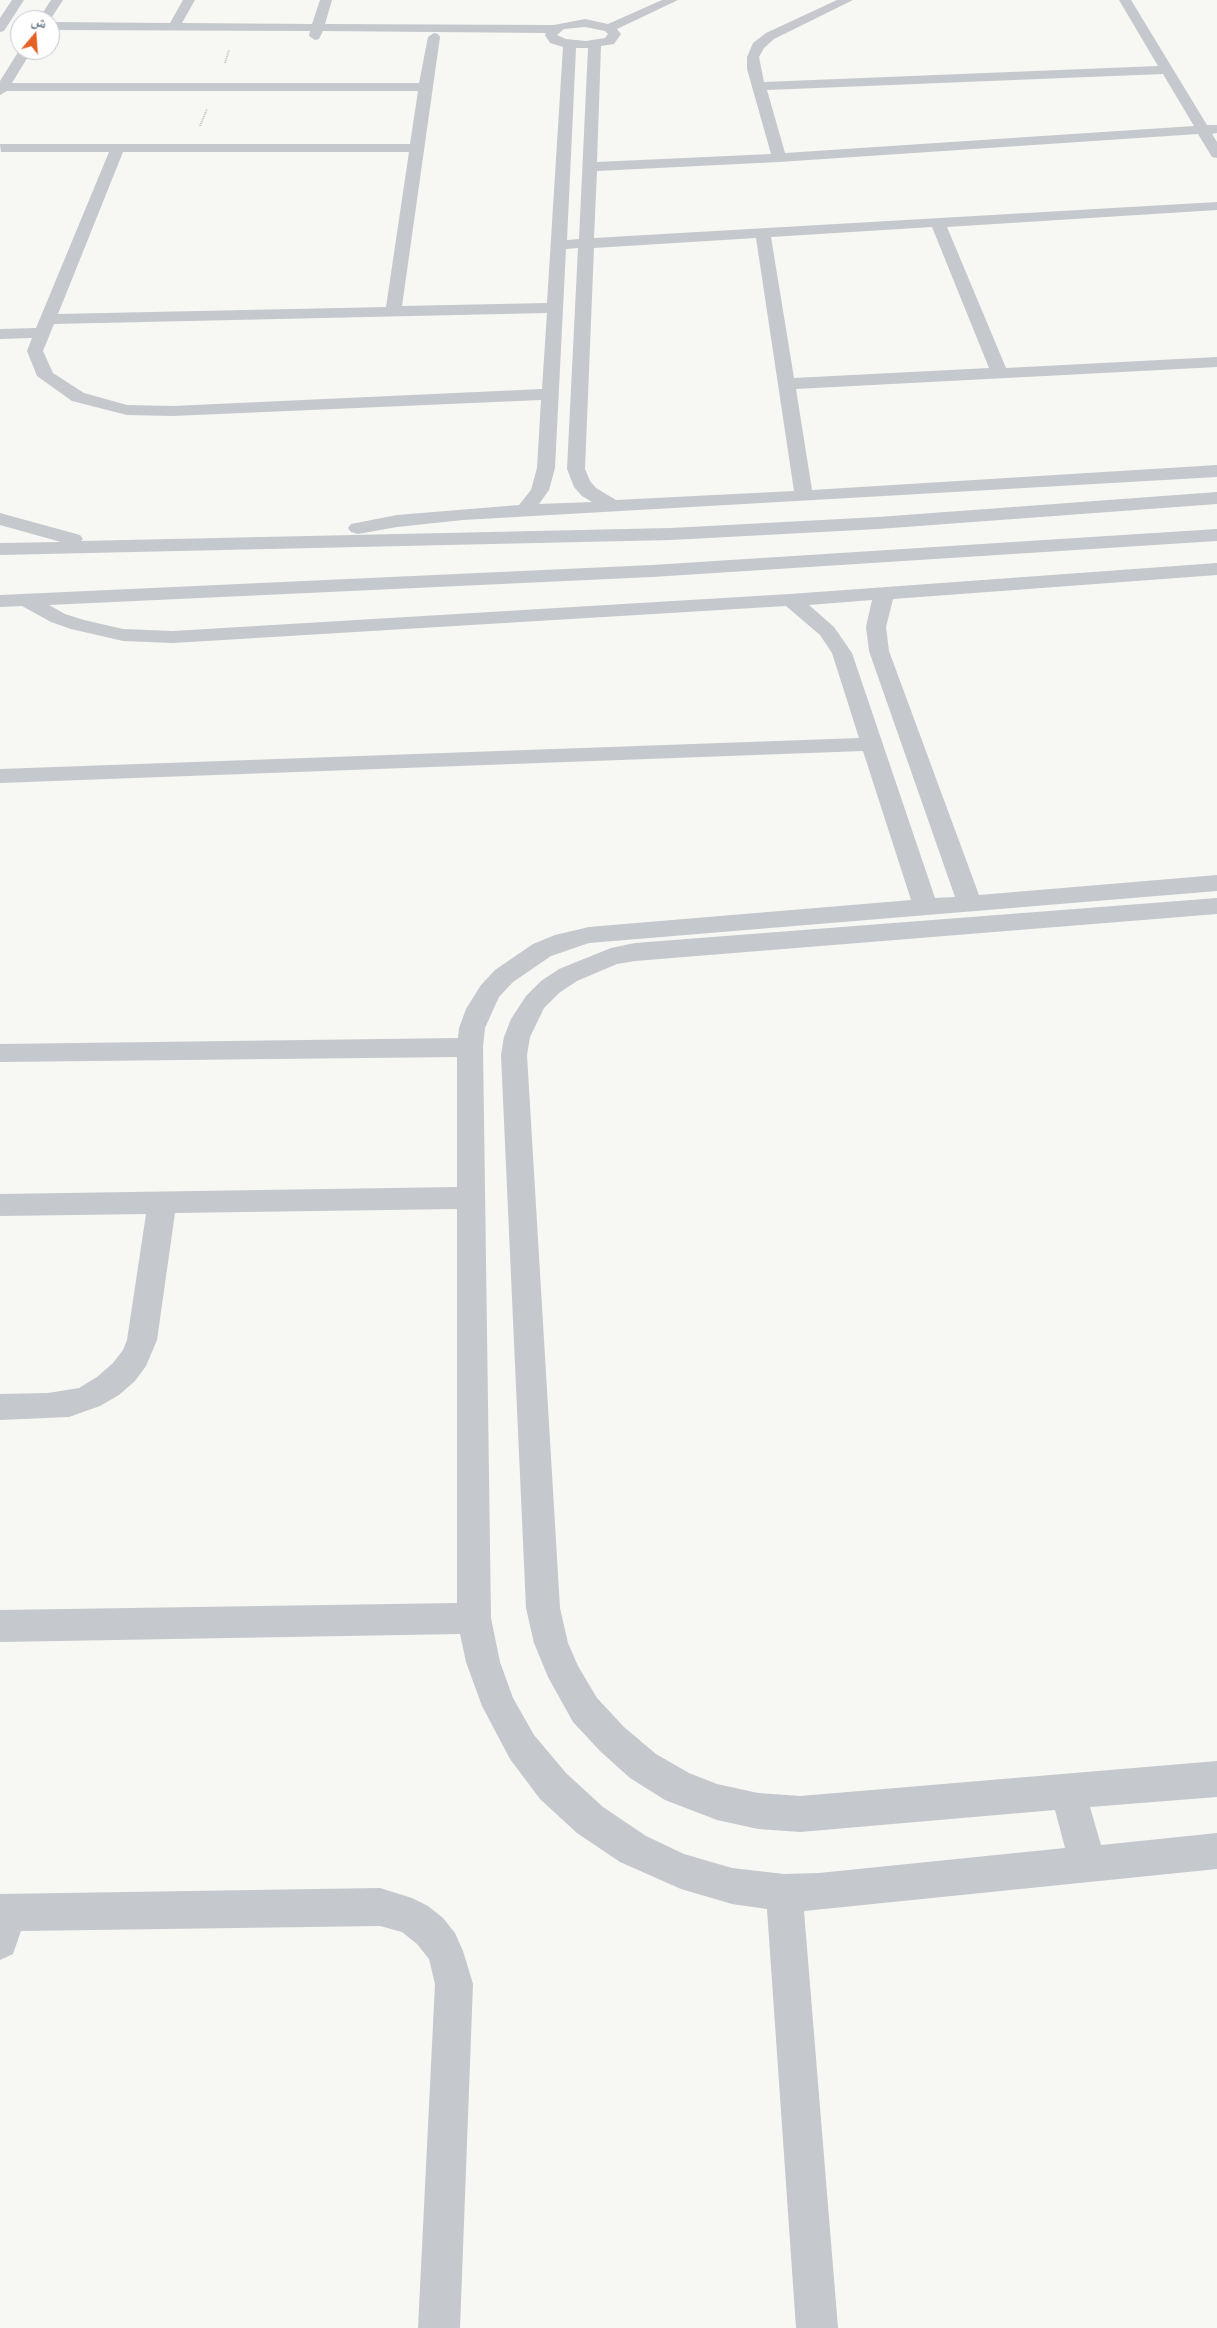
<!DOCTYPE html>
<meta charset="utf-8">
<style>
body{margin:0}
#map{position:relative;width:1217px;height:2328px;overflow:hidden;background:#f7f7f4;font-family:Helvetica,"Noto Naskh Arabic",sans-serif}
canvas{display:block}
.north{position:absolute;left:10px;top:10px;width:50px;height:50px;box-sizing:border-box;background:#fff;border:1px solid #c2c8cf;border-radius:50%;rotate:18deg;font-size:14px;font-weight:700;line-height:20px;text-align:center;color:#667586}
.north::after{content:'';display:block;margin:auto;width:18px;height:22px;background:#e56026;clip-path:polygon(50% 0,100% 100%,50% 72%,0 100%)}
</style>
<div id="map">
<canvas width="1217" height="2328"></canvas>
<div class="north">ش</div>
</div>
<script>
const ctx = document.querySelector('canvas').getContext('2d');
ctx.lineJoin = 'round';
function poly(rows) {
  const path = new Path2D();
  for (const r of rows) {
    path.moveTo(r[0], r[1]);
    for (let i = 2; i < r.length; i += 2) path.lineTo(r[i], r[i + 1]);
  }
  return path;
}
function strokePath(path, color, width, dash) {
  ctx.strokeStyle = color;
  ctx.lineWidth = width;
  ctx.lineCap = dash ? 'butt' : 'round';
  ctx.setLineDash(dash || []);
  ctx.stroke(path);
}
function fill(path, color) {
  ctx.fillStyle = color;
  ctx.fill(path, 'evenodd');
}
strokePath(poly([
 [225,63,229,50],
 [200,126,207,109]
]), '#bfc1c3', 2, [1, 1]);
fill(poly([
 [12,0,24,0,4,31,0,32,0,18,12,0],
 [51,0,63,0,50,20,38,20,51,0],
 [183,0,195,0,182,23,312,24,320,0,332,0,325,24,554,25,585,19,608,24,662,0,678,0,617,29,621,34,614,44,601,46,597,162,771,154,747,69,747,57,753,43,766,33,837,0,853,0,774,39,764,48,759,57,764,82,1158,66,1119,0,1131,0,1207,125,1217,125,1217,133,1212,134,1217,142,1217,158,1212,157,1198,134,779,162,597,171,594,238,1217,202,1217,210,947,227,1006,368,1217,357,1217,367,796,389,812,490,1217,465,1217,477,463,520,397,527,358,534,351,532,348,528,351,524,397,515,519,505,531,490,537,468,541,400,173,416,127,415,72,401,37,376,27,351,32,338,0,339,0,329,36,328,109,152,1,152,0,144,410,144,418,91,7,91,0,95,0,81,20,49,32,50,12,83,419,83,428,37,434,33,438,34,440,37,402,306,547,303,563,47,550,43,545,35,546,33,323,31,319,39,315,40,309,36,310,31,50,30,50,22,170,23,183,0],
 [585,27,605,31,608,34,605,38,586,41,566,39,557,35,564,29,585,27],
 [576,48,588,48,579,239,567,240,576,48],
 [1163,74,1194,126,785,153,767,90,1163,74],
 [123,152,409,152,386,307,58,314,123,152],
 [932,227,989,368,794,378,771,237,932,227],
 [756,238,794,491,616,500,596,488,590,481,585,469,594,248,756,238],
 [578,248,567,469,574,487,582,496,592,502,539,504,549,490,555,468,566,249,578,248],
 [547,313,542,389,173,406,127,405,84,393,53,373,43,351,54,324,547,313],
 [1217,492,1217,504,878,529,671,540,0,555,0,543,61,542,0,525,0,513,80,535,83,539,81,541,671,528,878,517,1217,492],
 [1217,529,1217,541,652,577,49,605,65,614,84,620,123,629,173,631,790,594,1217,563,1217,575,893,599,886,627,889,651,979,895,1217,875,1217,891,589,943,551,956,513,982,499,997,485,1028,483,1047,491,1618,500,1662,513,1698,534,1735,566,1773,603,1807,646,1836,684,1854,732,1868,784,1874,819,1873,1065,1848,1055,1810,800,1832,758,1829,717,1820,665,1800,630,1778,600,1751,573,1722,548,1677,534,1643,526,1608,501,1055,504,1037,511,1019,526,996,541,981,559,969,611,948,635,943,1217,898,1217,914,635,961,617,964,577,981,559,993,544,1008,530,1037,527,1055,560,1608,568,1643,578,1666,597,1698,624,1727,656,1754,689,1773,717,1784,758,1793,800,1796,1217,1761,1217,1797,1090,1807,1101,1845,1217,1833,1217,1869,804,1911,838,2328,796,2328,767,1909,732,1904,681,1889,620,1862,577,1833,540,1799,510,1759,482,1706,466,1662,460,1634,0,1642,0,1610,457,1603,457,1209,175,1213,157,1340,146,1366,135,1381,119,1395,100,1406,69,1417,0,1420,0,1394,48,1393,79,1388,97,1377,113,1363,123,1350,127,1340,146,1214,0,1216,0,1194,457,1187,457,1057,0,1062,0,1044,458,1038,459,1028,466,1009,481,985,495,970,533,944,555,935,589,927,911,900,863,751,0,783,0,769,859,738,832,653,820,635,786,606,173,643,123,641,71,629,51,622,22,606,0,607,0,595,652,565,1217,529],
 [872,600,866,627,869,651,955,897,935,898,852,653,834,627,809,605,872,600],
 [380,1888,412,1898,428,1906,443,1918,455,1933,463,1951,473,1984,460,2328,418,2328,435,1984,429,1959,417,1944,402,1932,380,1926,21,1931,13,1954,0,1960,0,1894,380,1888]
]), '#c5c8cc');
</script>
